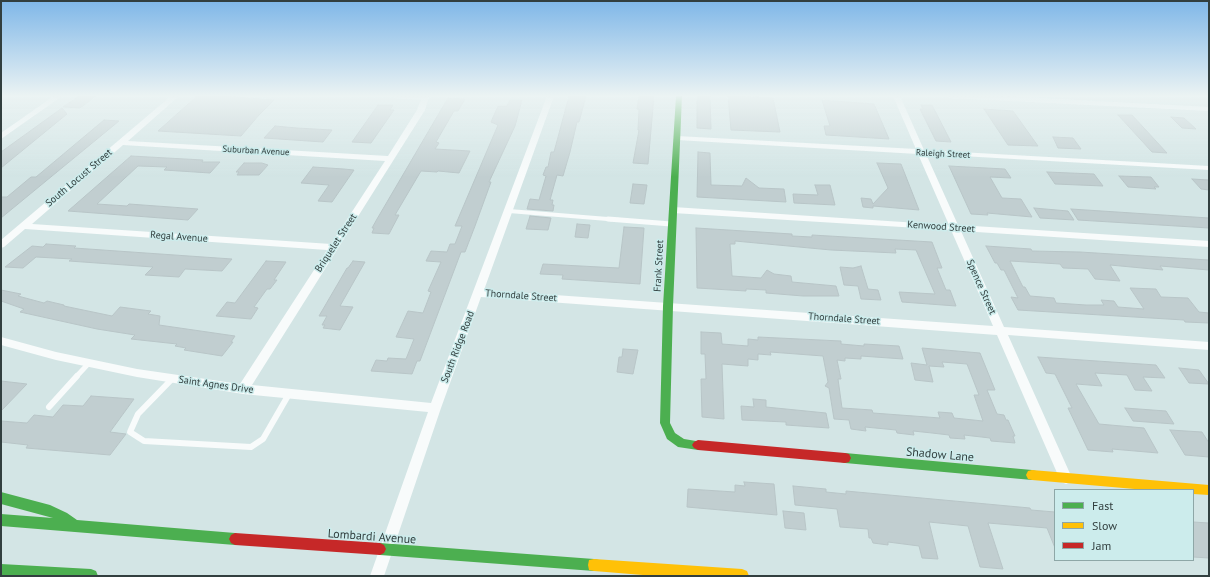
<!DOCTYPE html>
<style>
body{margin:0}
#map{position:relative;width:1210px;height:577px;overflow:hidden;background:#d3e5e5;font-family:"PT Sans",sans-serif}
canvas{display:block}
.frame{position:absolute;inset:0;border:2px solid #323f3f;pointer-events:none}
.legend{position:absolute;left:1054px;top:489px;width:140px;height:72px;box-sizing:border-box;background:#ccecec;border:1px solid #8ea7a7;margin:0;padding:5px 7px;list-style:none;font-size:12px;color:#323f3f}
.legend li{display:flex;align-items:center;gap:8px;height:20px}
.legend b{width:20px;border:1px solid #8ea7a7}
</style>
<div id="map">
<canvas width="1210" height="577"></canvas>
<div class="frame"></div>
<ul class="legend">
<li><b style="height:5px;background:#4caf50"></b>Fast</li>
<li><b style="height:5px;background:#ffc107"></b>Slow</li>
<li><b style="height:5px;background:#c62828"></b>Jam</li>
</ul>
</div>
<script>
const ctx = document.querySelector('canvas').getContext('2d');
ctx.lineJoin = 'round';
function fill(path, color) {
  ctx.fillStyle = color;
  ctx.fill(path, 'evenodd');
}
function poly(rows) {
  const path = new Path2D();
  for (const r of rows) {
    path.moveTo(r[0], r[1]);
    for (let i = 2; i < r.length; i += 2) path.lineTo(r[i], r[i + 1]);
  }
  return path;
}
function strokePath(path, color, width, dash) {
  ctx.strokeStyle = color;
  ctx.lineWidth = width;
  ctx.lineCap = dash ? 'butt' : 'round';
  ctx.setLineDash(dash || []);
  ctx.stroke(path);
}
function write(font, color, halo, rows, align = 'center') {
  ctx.font = font + ' "PT Sans",sans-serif';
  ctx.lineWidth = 3;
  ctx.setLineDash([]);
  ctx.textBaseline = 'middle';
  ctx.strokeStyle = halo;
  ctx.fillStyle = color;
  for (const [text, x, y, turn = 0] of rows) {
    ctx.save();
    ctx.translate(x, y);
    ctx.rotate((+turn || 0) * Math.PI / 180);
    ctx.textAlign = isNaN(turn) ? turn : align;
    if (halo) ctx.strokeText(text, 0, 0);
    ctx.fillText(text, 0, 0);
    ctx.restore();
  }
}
const building = poly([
 [79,96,96,96,80,108,63,107,79,96],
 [197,96,223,96,274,100,259,115,241,136,158,131,197,96],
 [569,96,586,96,579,122,577,122,570,152,563,176,557,175,550,200,553,200,552,205,554,205,553,211,527,209,530,199,539,200,546,176,543,175,546,167,548,167,551,152,554,152,569,96],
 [639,96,654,96,648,164,633,163,639,130,638,130,639,109,637,109,639,96],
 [710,96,711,129,697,128,697,97,710,96],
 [728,96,773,98,780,132,731,130,728,96],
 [448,98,465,99,458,111,454,111,436,142,439,143,435,149,470,151,459,173,438,171,437,172,421,171,395,215,399,215,389,234,372,233,374,228,372,228,377,219,448,98],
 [510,100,522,100,515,126,489,182,491,182,475,226,465,252,461,252,420,361,417,361,412,374,371,371,376,360,387,361,388,358,406,359,414,339,396,337,408,311,423,313,431,292,428,291,441,262,426,261,431,251,447,252,450,244,455,244,462,226,455,226,498,125,491,122,498,106,507,106,510,100],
 [822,100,874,104,889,139,826,135,824,126,830,126,822,100],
 [378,105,393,105,390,110,394,110,371,143,352,142,378,105],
 [921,105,932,105,951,142,936,141,920,109,923,109,921,105],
 [62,108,67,114,1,168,1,152,62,108],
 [984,109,1013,111,1038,146,1008,145,984,109],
 [1118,115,1132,115,1167,153,1152,152,1118,115],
 [1171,117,1184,118,1196,129,1182,128,1171,117],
 [104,120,119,121,1,218,1,197,7,197,31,177,36,177,104,120],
 [275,126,297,128,332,130,323,142,264,138,275,126],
 [1053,137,1073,138,1081,149,1058,148,1053,137],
 [698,152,710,153,711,185,742,186,746,178,759,188,784,189,786,202,697,197,698,152],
 [131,156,203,160,202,162,220,162,210,173,164,170,167,167,138,166,97,204,127,206,129,204,198,209,188,220,68,211,131,156],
 [244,163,262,163,268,165,259,175,237,175,239,172,236,172,244,163],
 [877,163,901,164,919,210,873,206,873,208,863,207,861,198,871,199,873,204,888,188,877,163],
 [949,166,1005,169,1011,178,990,177,1002,198,1021,199,1032,217,987,213,988,215,971,214,949,166],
 [313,167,344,169,354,170,332,202,318,201,329,185,301,183,313,167],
 [1047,172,1094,174,1103,186,1055,184,1047,172],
 [1119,176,1151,177,1159,187,1154,187,1156,189,1128,187,1119,176],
 [1192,179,1209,180,1209,190,1201,189,1192,179],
 [633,184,647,185,644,204,630,203,633,184],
 [815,185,830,185,835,205,794,203,793,194,818,195,815,185],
 [1034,208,1068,211,1074,220,1040,218,1034,208],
 [1071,209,1209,218,1209,228,1078,220,1071,209],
 [530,216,551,218,548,230,526,229,530,216],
 [577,224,590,225,588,238,575,237,577,224],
 [624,227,644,228,640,284,562,279,563,275,540,274,543,264,619,268,624,227],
 [696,228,792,234,792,236,812,237,812,235,932,242,942,268,937,268,946,290,950,290,956,306,902,302,899,292,935,294,916,250,895,249,896,253,831,250,735,241,735,244,730,244,732,276,761,278,767,270,774,274,791,276,792,282,836,286,839,296,803,296,766,293,766,290,746,289,746,291,697,288,696,228],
 [46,244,76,246,74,248,232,259,222,271,185,269,179,277,145,275,153,267,69,261,72,259,36,257,23,268,5,267,32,246,43,247,46,244],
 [986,246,1031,249,1032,251,1080,252,1209,260,1209,270,1160,266,1163,270,1110,265,1120,281,1095,279,1088,269,1063,268,1060,264,1010,261,1023,287,1025,287,1030,296,1054,298,1056,303,1086,305,1104,305,1101,300,1114,301,1118,307,1144,309,1130,288,1156,289,1161,297,1188,298,1199,312,1209,313,1209,323,1185,322,1184,320,1018,310,1011,297,1018,298,1004,270,1001,270,997,263,995,263,986,246],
 [266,261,286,262,274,280,277,280,270,289,267,289,254,307,258,308,251,319,216,316,227,302,235,303,266,261],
 [353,261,365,262,340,306,353,307,340,330,323,328,325,325,322,325,327,316,319,316,347,268,348,268,353,261],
 [861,266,868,289,878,290,881,300,861,299,858,286,844,285,840,267,853,268,861,266],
 [1,290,21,294,18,296,44,303,47,301,64,305,64,306,112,316,120,307,151,311,148,314,160,316,159,325,235,336,231,342,233,342,222,356,184,350,186,348,175,346,177,344,131,339,135,335,97,329,20,312,24,309,1,301,1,290],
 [701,332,721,333,722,344,748,346,748,339,758,340,758,337,841,341,841,344,864,346,864,344,899,346,903,359,861,356,861,359,845,358,845,361,837,360,841,379,838,379,842,408,872,410,873,413,927,417,940,418,938,412,952,413,954,418,983,421,974,395,979,395,967,364,942,362,944,367,929,366,933,382,915,380,911,363,927,365,922,348,980,353,995,390,987,390,997,414,1004,415,1006,420,1008,420,1015,436,1013,436,1015,443,991,441,990,438,964,435,965,439,950,438,949,435,932,433,913,431,914,435,897,433,896,430,865,427,866,431,851,429,849,420,834,419,829,388,825,386,828,382,823,356,770,352,771,355,758,354,758,360,748,359,748,366,722,364,724,419,702,417,701,379,706,379,705,354,701,354,701,332],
 [623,349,638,350,633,374,617,372,619,357,622,357,623,349],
 [1038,357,1156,365,1165,378,1143,377,1152,391,1135,390,1127,375,1095,373,1102,386,1076,384,1099,424,1144,428,1158,453,1112,449,1113,452,1088,450,1068,408,1072,408,1055,374,1046,373,1038,357],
 [1179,368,1199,370,1209,384,1189,383,1179,368],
 [1,381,27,384,1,411,1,381],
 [91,396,134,399,110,432,126,434,110,455,26,448,28,445,1,442,1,421,27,423,34,415,53,417,63,405,83,406,91,396],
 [753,399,766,400,766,407,826,413,829,428,786,425,786,422,742,420,741,406,754,407,753,399],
 [1125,408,1166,411,1174,424,1133,421,1125,408],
 [1170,430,1202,432,1209,443,1209,457,1185,455,1170,430],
 [744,482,774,484,777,515,687,507,688,489,735,492,735,485,745,486,744,482],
 [793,486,826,489,826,492,846,494,846,491,1030,508,1031,510,1055,512,1055,548,1047,528,988,523,1003,569,980,567,968,526,929,522,938,559,922,558,919,546,888,542,888,545,873,543,871,538,869,538,868,529,840,527,837,509,795,505,793,486],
 [783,511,804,513,806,530,785,528,783,511],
 [1193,522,1209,523,1209,558,1193,557,1193,522]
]);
fill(building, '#c1ced0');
strokePath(building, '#b8c5c7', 1);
strokePath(poly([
 [509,211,620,220]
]), '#f8fbfb', 4);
strokePath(poly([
 [608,219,671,224],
 [76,377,89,363]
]), '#f8fbfb', 5);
strokePath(poly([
 [172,379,138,414,130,432,144,441,251,447,263,439,289,394],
 [49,407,77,376]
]), '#f8fbfb', 6);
fill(poly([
 [54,96,62,96,1,139,1,133,54,96],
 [171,96,179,96,128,141,388,156,417,110,421,100,396,98,393,96,429,96,425,110,252,385,431,403,547,96,554,96,484,290,993,326,951,230,673,213,669,210,673,207,949,225,918,154,677,140,673,138,677,136,916,149,893,96,900,96,924,150,1209,166,1209,170,926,154,958,225,1209,241,1209,247,961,231,1004,327,1209,342,1209,350,1008,335,1072,478,1071,482,1066,484,1061,482,997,335,481,297,441,408,384,576,370,576,428,412,243,394,137,377,56,360,1,345,1,337,56,352,137,369,240,384,327,250,25,229,4,247,1,248,1,240,171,96],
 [123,145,385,161,331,244,32,224,123,145],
 [948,96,1000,96,1209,107,1209,111,951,98,948,96]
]), '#f8fbfb');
fill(poly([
 [676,96,682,96,673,306,670,423,675,433,684,439,702,442,704,445,702,448,698,450,678,447,667,439,660,423,663,306,676,96],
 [845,453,1032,470,1036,471,1038,475,1036,479,1032,480,845,463,841,462,839,458,841,454,845,453],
 [1,492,50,505,67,513,77,520,235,533,239,535,241,539,239,543,235,545,1,526,1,514,53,518,1,504,1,492],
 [380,543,594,559,599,560,600,565,599,570,594,571,380,555,376,553,374,549,376,545,380,543],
 [1,564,91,569,96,571,98,576,1,576,1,564]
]), '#4caf50');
fill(poly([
 [1032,470,1209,485,1209,495,1193,494,1193,490,1146,490,1032,480,1028,479,1026,475,1028,471,1032,470],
 [594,559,742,569,747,571,749,576,655,576,594,571,589,570,588,565,589,560,594,559]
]), '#ffc107');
fill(poly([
 [698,440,845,453,849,454,851,458,849,462,845,463,698,450,694,448,692,445,694,442,698,440],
 [235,533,380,543,384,545,386,549,384,553,380,555,235,545,231,543,229,539,231,535,235,533]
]), '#c62828');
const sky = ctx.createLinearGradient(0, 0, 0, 177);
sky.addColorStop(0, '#7fb7e8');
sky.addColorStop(0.54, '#ebf3f3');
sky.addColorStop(1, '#ebf3f300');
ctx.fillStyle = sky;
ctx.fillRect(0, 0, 1210, 177);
write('9px', '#323f3f', '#ccecec', [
 ["Suburban Avenue",256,151,3],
 ["Raleigh Street",943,154,3]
]);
write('10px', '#323f3f', '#ccecec', [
 ["South Locust Street",79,178,-40],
 ["Kenwood Street",941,227,4],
 ["Regal Avenue",179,237,4],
 ["Briquelet Street",336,243,-57],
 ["Frank Street",659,266,-87],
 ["Spence Street",981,287,66],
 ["Thorndale Street",521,296,4],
 ["Thorndale Street",844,319,4],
 ["South Ridge Road",458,347,-69],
 ["Saint Agnes Drive",216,385,8]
]);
write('12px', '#323f3f', '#ccecec', [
 ["Shadow Lane",940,455,5],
 ["Lombardi Avenue",372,537,4]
]);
</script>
